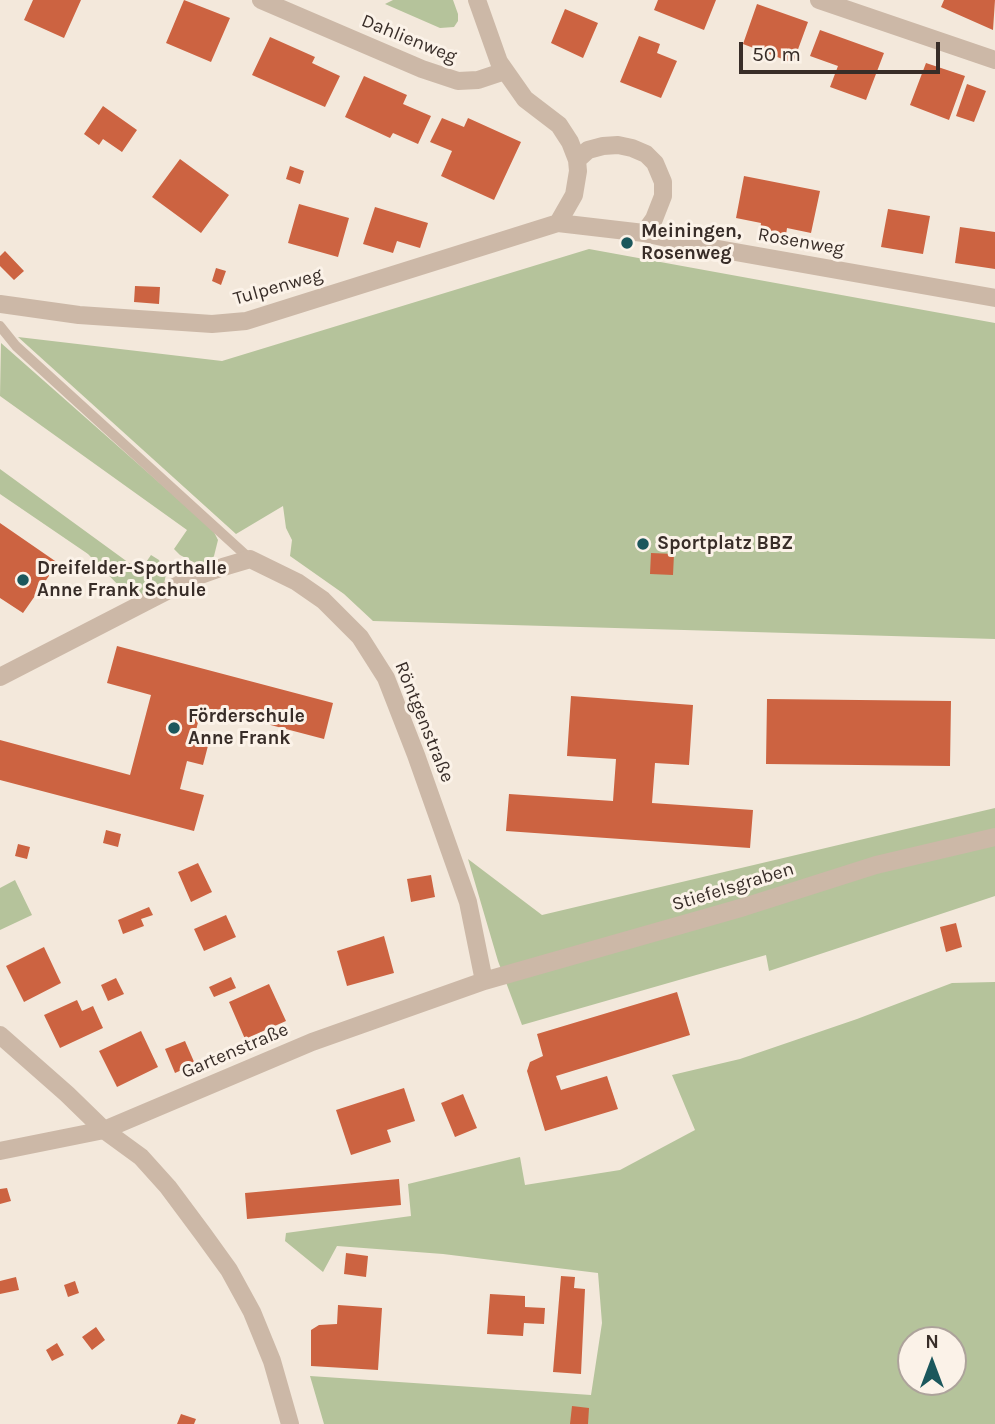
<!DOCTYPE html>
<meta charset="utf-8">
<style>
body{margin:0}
#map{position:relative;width:995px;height:1424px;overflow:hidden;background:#f3e8db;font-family:Karla,sans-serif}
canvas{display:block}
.north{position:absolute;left:897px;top:1326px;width:70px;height:70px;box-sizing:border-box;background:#fbf2e8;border:2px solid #ada39b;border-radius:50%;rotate:0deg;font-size:19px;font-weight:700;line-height:28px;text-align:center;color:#382d28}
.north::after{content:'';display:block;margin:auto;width:24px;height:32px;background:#1b575c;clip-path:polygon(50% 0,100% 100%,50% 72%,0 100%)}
.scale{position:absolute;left:739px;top:42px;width:201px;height:32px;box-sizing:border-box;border:4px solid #382d28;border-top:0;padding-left:9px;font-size:21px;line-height:24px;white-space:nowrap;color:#382d28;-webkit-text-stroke:5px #fbf2e8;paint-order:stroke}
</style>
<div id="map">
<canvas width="995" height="1424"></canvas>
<div class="north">N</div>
<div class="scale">50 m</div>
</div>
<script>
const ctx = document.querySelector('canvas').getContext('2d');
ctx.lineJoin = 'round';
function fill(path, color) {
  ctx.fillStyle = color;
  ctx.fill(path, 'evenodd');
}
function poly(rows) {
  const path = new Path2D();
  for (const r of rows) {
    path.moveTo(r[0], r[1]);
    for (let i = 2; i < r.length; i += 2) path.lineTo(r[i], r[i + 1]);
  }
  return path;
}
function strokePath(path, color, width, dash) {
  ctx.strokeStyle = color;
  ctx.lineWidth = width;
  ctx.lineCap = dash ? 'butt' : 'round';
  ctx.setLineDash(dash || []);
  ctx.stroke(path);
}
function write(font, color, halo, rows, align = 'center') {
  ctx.font = font + ' Karla,sans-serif';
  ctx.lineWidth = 6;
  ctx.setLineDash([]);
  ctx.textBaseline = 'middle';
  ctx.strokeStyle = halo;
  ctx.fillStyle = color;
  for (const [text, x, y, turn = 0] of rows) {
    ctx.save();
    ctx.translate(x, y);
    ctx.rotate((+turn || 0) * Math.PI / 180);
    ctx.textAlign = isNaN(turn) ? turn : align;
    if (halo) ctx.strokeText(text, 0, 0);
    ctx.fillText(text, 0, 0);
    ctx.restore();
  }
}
fill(poly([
 [393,0,453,0,458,14,458,21,454,27,440,28,385,4],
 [589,249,995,323,995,639,373,621,344,594,290,556,292,540,286,528,283,506,236,534,18,337,222,361],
 [1,343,213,530,218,540,214,556,212,559,202,564,197,564,180,555,174,549,187,530,0,396],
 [0,469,140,571,151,555,159,560,166,574,164,584,142,594,129,593,122,589,88,554,0,494],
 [995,808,995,896,769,971,766,955,522,1025,498,961,468,859,542,915],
 [15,880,32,915,0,930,0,888],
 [995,982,995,1424,324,1424,310,1376,591,1395,602,1323,598,1273,443,1254,337,1246,323,1272,285,1241,286,1233,411,1216,408,1184,520,1157,525,1185,620,1170,695,1130,672,1075,740,1059,857,1019,952,983],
 [911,1340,953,1340,953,1382,911,1382]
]), '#b5c39b');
fill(poly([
 [33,0,81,0,64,38,24,20],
 [184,0,230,18,211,62,166,43],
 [658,0,716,0,704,30,654,10],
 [944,0,995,0,993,30,941,7],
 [757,4,808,22,793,63,743,44],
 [565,9,598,23,583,58,551,43],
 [820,30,884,53,866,100,830,87,838,66,810,56],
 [639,36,660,44,657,53,677,61,661,98,620,82],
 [270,37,315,57,312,63,340,76,325,107,252,75],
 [926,63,965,76,949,120,910,105],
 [364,76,407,95,403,104,431,116,418,144,393,133,390,138,345,117],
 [967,84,986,91,974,122,956,116],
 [103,106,137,130,122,152,103,139,99,145,84,134],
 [442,118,464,127,468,118,521,142,494,200,441,176,452,151,430,142],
 [180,159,229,195,201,233,152,197],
 [290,166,304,171,300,184,286,179],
 [744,176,820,191,811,233,787,228,786,235,760,231,761,223,736,218],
 [299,204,349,218,338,257,288,243],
 [375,207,428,223,420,248,397,241,393,253,363,244],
 [888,209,930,216,923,254,881,247],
 [960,227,995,232,995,269,955,263],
 [5,251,24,271,14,280,0,266,0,256],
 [216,268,226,271,221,285,212,281],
 [135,286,160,287,159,304,134,302],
 [0,523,58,563,23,613,0,598],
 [651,553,674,554,673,575,650,574],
 [117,646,333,703,324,739,202,707,195,734,210,738,203,765,187,761,180,789,204,795,194,831,0,780,0,740,130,775,151,695,107,683],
 [571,696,693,705,689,765,655,763,652,803,753,810,750,848,506,831,509,794,613,801,616,759,567,756],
 [767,699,951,701,950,766,766,764],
 [106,830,121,834,118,847,103,843],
 [18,844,30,847,27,859,15,856],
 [198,863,212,892,191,902,178,872],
 [431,875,435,897,411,902,407,879],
 [149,907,153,915,141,919,144,926,123,934,118,920],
 [226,915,236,937,204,951,194,929],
 [956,923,962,947,946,952,940,927],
 [384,936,394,973,347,986,337,951],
 [44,947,61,983,24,1002,6,966],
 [231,977,236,988,214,997,209,987],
 [116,978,124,994,108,1001,101,985],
 [269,984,286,1021,245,1039,229,1002],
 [677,992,690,1035,556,1076,561,1090,607,1076,618,1109,545,1131,527,1071,530,1062,543,1056,537,1034],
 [77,1000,82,1011,93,1006,103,1028,60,1048,44,1015],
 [141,1031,158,1067,117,1087,99,1051],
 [185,1041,195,1064,175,1073,165,1049],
 [404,1088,415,1121,387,1130,391,1142,351,1155,336,1110],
 [463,1094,477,1128,455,1137,441,1103],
 [399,1179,401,1205,247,1219,245,1193],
 [7,1188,11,1201,0,1204,0,1189],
 [346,1253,368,1256,366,1277,344,1274],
 [561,1276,575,1277,574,1288,585,1289,581,1374,553,1372],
 [16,1277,19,1290,0,1294,0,1281],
 [75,1281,79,1293,68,1297,64,1285],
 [490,1294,525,1296,525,1307,545,1308,544,1324,524,1323,523,1336,487,1334],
 [338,1305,382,1308,378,1370,311,1366,311,1330,319,1325,337,1324],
 [96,1327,105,1340,92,1350,82,1337],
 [57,1343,64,1355,52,1361,46,1350],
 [572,1406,589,1408,588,1424,570,1424],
 [181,1414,196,1419,194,1424,177,1424]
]), '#cc6341');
strokePath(poly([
 [0,326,16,346,250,559]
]), '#ccb8a7', 10);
strokePath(poly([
 [261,0,422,69,458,81,478,80,505,71],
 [477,0,499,62,525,99,559,125,570,142,577,160,578,171,574,195,558,223],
 [819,0,995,60],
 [577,160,588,150,603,146,618,145,632,148,646,154,655,163,663,182,663,196,654,219,644,233],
 [0,304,79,315,212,324,246,321,558,223,644,233,707,247,995,298],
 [0,677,192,578,223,567,250,559,297,582,323,600,360,637,386,678,416,755,468,902,484,981],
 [0,1035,67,1094,104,1130,141,1157,168,1187,203,1234,229,1270,252,1312,272,1361,290,1424],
 [0,1151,104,1130,312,1042,484,981,744,907,876,865,995,837]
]), '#ccb8a7', 18);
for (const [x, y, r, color] of [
 [627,243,7,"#1b575c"],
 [643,544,7,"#1b575c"],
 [23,580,7,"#1b575c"],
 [174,728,7,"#1b575c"]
]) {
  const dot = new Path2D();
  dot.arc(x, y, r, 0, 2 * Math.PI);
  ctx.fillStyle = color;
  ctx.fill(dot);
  strokePath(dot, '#fbf2e8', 2.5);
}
write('19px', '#382d28', '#fbf2e8', [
 ["Dahlienweg",409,39,22],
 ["Rosenweg",801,242,10],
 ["Tulpenweg",278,287,-16],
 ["Röntgenstraße",424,722,68],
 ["Stiefelsgraben",733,887,-17],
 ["Gartenstraße",235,1051,-23]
]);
write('bold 19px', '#382d28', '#fbf2e8', [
 ["Meiningen,",641,232],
 ["Rosenweg",641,254],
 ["Sportplatz BBZ",657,544],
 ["Dreifelder-Sporthalle",37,569],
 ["Anne Frank Schule",37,591],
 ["Förderschule",188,717],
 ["Anne Frank",188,739]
], 'left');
</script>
